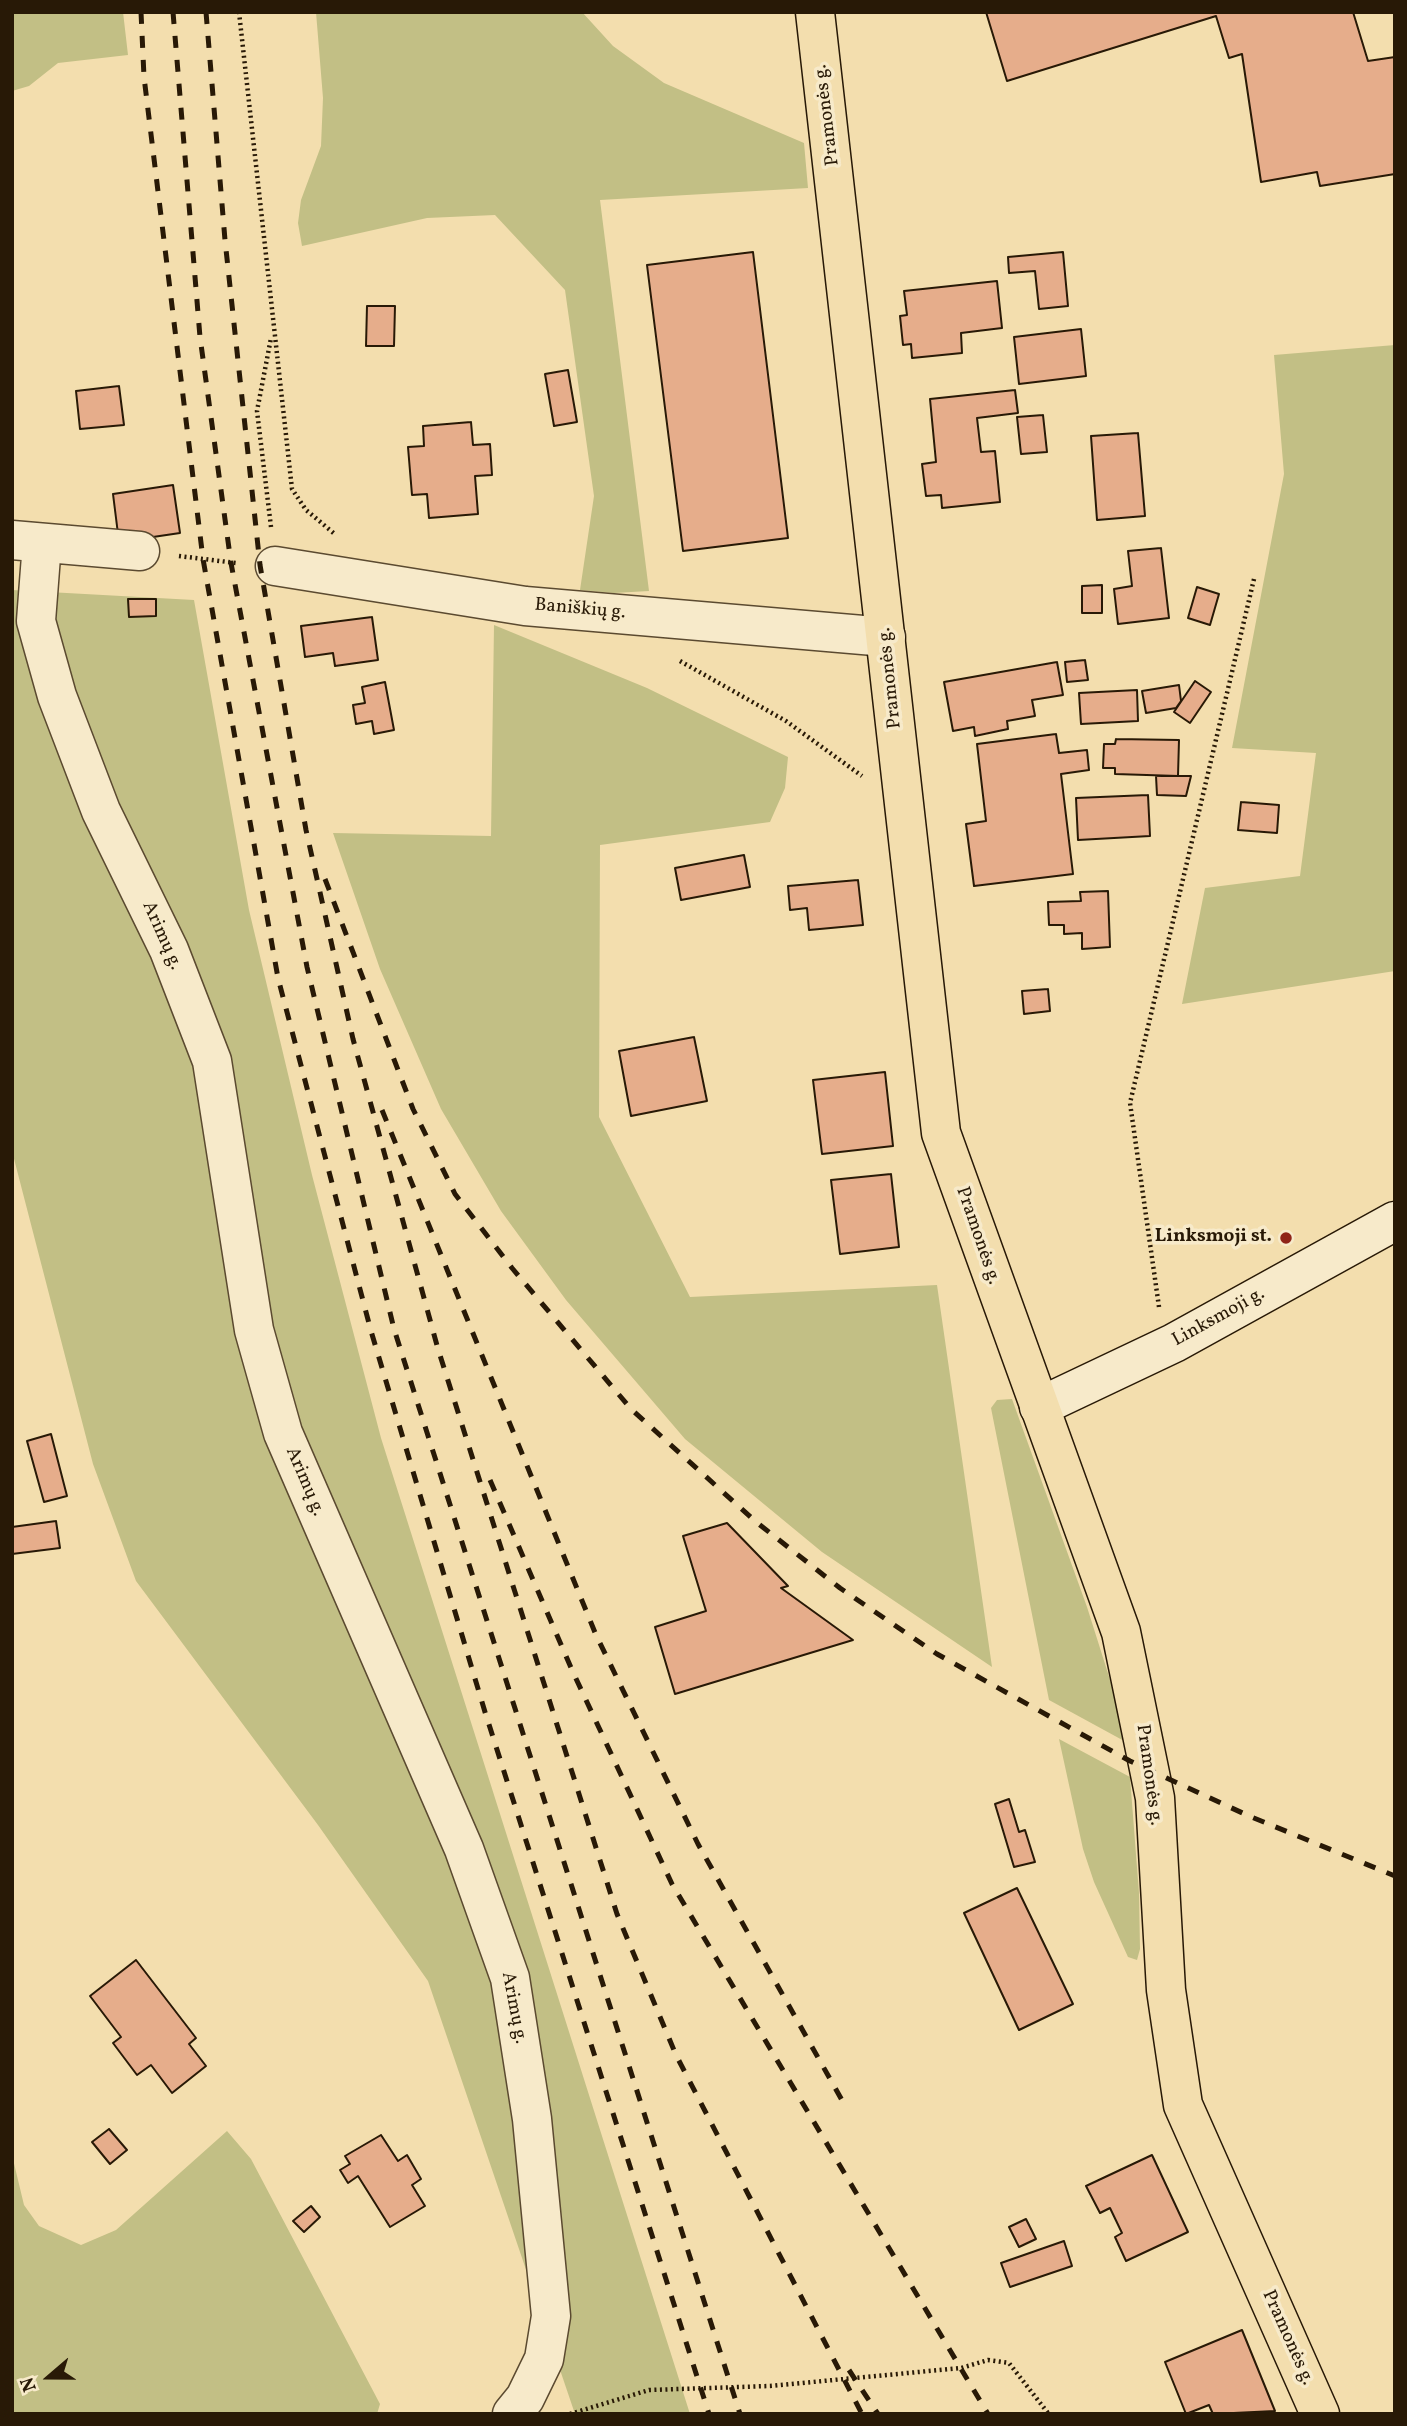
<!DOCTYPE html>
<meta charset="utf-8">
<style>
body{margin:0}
#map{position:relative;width:1407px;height:2426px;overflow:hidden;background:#f3deae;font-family:Vollkorn,serif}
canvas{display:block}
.frame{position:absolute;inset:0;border:14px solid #281906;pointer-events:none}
.north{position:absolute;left:14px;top:2342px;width:70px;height:70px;-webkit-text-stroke:5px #f7eaca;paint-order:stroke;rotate:250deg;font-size:19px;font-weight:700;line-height:28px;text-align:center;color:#281906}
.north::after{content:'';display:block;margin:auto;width:24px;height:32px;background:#281906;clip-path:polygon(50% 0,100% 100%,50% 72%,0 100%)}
</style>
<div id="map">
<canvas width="1407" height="2426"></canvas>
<div class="frame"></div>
<div class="north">N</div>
</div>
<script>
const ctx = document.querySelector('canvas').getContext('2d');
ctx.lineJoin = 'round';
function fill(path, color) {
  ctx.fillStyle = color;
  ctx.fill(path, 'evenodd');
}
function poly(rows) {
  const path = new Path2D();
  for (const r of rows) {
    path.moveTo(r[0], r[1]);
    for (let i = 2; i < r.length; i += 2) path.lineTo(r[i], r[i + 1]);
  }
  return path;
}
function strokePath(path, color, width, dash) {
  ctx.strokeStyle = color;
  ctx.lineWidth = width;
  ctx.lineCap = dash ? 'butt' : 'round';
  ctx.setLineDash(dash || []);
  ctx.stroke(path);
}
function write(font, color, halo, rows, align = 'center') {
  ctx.font = font + ' Vollkorn,serif';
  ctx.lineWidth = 7;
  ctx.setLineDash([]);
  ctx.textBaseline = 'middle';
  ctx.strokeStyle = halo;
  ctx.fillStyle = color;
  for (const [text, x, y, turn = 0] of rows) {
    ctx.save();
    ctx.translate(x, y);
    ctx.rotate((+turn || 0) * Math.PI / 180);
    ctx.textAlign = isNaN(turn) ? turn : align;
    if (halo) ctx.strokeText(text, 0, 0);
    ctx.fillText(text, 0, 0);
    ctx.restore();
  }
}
fill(poly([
 [12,12,123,12,128,55,58,63,29,86,12,91],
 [316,12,582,12,613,46,664,83,804,143,808,188,600,200,649,591,614,593,580,590,594,496,565,290,495,215,427,218,302,246,298,223,301,200,321,146,323,98],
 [1395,345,1395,971,1182,1004,1205,888,1300,876,1316,753,1232,748,1284,474,1274,355],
 [12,590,194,600,249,910,312,1175,381,1438,690,2414,575,2414,428,1981,318,1825,136,1581,93,1464,12,1151],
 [494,625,647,688,788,757,785,788,770,822,600,845,599,1117,690,1297,937,1285,992,1667,822,1552,685,1439,566,1300,501,1211,441,1109,380,969,333,833,491,836],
 [1012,1399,1087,1607,1118,1705,1126,1742,1049,1700,991,1408,997,1400],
 [1059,1739,1130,1777,1139,1893,1140,1949,1137,1960,1128,1957,1094,1882,1083,1849],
 [227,2131,251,2159,380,2404,377,2414,12,2414,12,2155,24,2205,39,2226,81,2245,116,2230]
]), '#c2bf85');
const building = poly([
 [986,12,1353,12,1368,61,1395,57,1395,174,1320,186,1317,172,1261,182,1242,54,1229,58,1216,16,1007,81,986,12],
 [753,252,788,538,683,551,647,265,753,252],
 [1063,252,1068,306,1039,309,1035,271,1009,273,1008,257,1063,252],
 [997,281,1002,328,961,333,962,353,912,358,911,344,903,345,900,316,907,315,904,291,997,281],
 [367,306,395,306,394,346,366,346,367,306],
 [1081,329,1086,376,1019,384,1014,337,1081,329],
 [568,370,577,422,554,426,545,374,568,370],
 [119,386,124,425,80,429,76,391,119,386],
 [1015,390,1018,413,977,418,981,452,995,451,1000,502,942,508,941,495,926,496,922,464,936,462,930,399,1015,390],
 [1043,415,1047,452,1021,454,1017,417,1043,415],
 [471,422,473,445,490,444,492,475,475,476,478,514,429,518,427,494,412,495,408,447,424,446,423,426,471,422],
 [1138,433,1145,516,1097,520,1091,436,1138,433],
 [173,485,180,533,119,542,113,494,173,485],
 [1161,548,1169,618,1118,624,1114,589,1132,586,1128,551,1161,548],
 [1102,585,1102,613,1082,613,1082,586,1102,585],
 [1197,587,1219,594,1210,625,1188,618,1197,587],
 [128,599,156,599,156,616,129,617,128,599],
 [372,617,378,660,335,666,333,653,305,657,301,626,372,617],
 [1085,660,1088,680,1067,682,1065,662,1085,660],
 [1057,662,1063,695,1032,700,1035,716,1007,721,1008,729,975,736,974,727,953,731,944,682,1057,662],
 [1195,681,1211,692,1190,723,1174,712,1195,681],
 [385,682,394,730,374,734,372,721,356,724,353,705,365,703,362,687,385,682],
 [1179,685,1181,701,1176,708,1146,713,1142,691,1179,685],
 [1137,690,1138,721,1081,724,1079,693,1137,690],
 [1056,734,1059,753,1087,750,1089,770,1061,774,1073,874,974,886,966,824,986,821,977,744,1056,734],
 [1116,739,1179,740,1178,776,1115,774,1115,768,1103,768,1104,744,1115,744,1116,739],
 [1156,776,1191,776,1186,796,1157,795,1156,776],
 [1148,795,1150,836,1078,840,1076,798,1148,795],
 [1241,802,1279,805,1277,833,1238,830,1241,802],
 [744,855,750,887,681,900,675,868,744,855],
 [858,880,863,925,809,930,807,908,790,910,788,886,858,880],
 [1108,891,1110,947,1082,949,1082,933,1064,934,1064,925,1049,925,1048,902,1081,901,1080,892,1108,891],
 [1048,989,1050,1011,1024,1014,1022,991,1048,989],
 [694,1037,707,1101,631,1116,619,1051,694,1037],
 [885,1072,893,1146,822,1154,813,1080,885,1072],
 [891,1174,899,1247,840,1254,831,1180,891,1174],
 [51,1434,67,1496,44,1502,27,1441,51,1434],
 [56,1521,60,1548,12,1554,12,1527,56,1521],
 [727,1523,788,1586,781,1588,853,1640,675,1694,655,1627,706,1611,683,1536,727,1523],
 [1009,1799,1019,1832,1025,1830,1035,1862,1014,1867,995,1804,1009,1799],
 [1017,1888,1073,2004,1019,2030,964,1913,1017,1888],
 [136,1960,196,2038,189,2044,206,2066,172,2093,151,2065,137,2075,113,2043,121,2037,90,1996,136,1960],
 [109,2129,127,2150,110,2164,92,2142,109,2129],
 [381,2135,398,2161,407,2155,421,2179,412,2185,425,2206,390,2227,358,2176,348,2183,340,2170,350,2164,345,2156,381,2135],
 [1152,2155,1188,2232,1126,2261,1115,2237,1122,2233,1110,2208,1100,2213,1086,2186,1152,2155],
 [311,2206,320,2217,304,2232,293,2221,311,2206],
 [1026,2219,1036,2239,1019,2247,1009,2227,1026,2219],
 [1064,2241,1072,2266,1010,2287,1001,2263,1064,2241],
 [1242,2330,1275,2411,1213,2414,1209,2405,1186,2414,1165,2362,1242,2330]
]);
fill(building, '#e6ad8b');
strokePath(building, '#281906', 2);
const street = poly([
 [12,540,140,551],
 [42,543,36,621,57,696,101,811,169,950,212,1061,254,1330,283,1433,464,1849,510,1978,532,2119,551,2316,544,2359,525,2398,512,2414],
 [275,566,525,606,886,637]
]);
const secondary = poly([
 [1039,1407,1174,1343,1395,1221]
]);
const primary = poly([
 [815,12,941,1133,1121,1632,1155,1798,1166,1990,1183,2105,1320,2414]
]);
strokePath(street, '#5b4a30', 41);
strokePath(secondary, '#281906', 41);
strokePath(primary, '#281906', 41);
strokePath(poly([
 [239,12,292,489,306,510,336,535],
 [271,527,257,411,271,338],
 [179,556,236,563],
 [680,661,786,721,862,776],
 [1159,1307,1130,1103,1254,579],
 [570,2414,649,2390,770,2386,961,2368,988,2360,1009,2363,1048,2413]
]), '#281906', 4.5, [2, 3.5]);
strokePath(street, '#f7eaca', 38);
strokePath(secondary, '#f7eaca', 38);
strokePath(primary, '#f3deae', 38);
strokePath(poly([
 [141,12,144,77,203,559,278,978,371,1331,485,1712,709,2414],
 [173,12,200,337,231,563,307,967,394,1329,740,2414],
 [206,12,225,240,260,565,306,830,353,1039,438,1349,617,1914,676,2055,862,2414],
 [325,879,413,1109,455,1194,512,1268,631,1409,755,1521,840,1588,937,1654,1130,1761,1249,1816,1395,1876],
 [382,1110,596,1635,698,1844,843,2102],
 [490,1480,572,1670,672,1884,988,2414],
 [849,2370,878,2414]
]), '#281906', 5, [12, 12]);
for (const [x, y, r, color] of [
 [1286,1238,7,"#8f2418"]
]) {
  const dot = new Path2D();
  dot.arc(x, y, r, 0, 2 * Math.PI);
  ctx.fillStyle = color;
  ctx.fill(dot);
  strokePath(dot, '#f7eaca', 2.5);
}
write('19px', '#281906', '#f7eaca', [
 ["Pramonės g.",828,115,-97],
 ["Baniškių g.",580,610,5],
 ["Pramonės g.",891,678,-96],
 ["Arimų g.",161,936,66],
 ["Pramonės g.",977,1236,71],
 ["Linksmoji g.",1219,1318,-29],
 ["Arimų g.",304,1482,67],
 ["Pramonės g.",1148,1775,82],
 ["Arimų g.",513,2008,79],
 ["Pramonės g.",1287,2338,66]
]);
write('bold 19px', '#281906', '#f7eaca', [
 ["Linksmoji st.",1272,1238]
], 'right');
</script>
